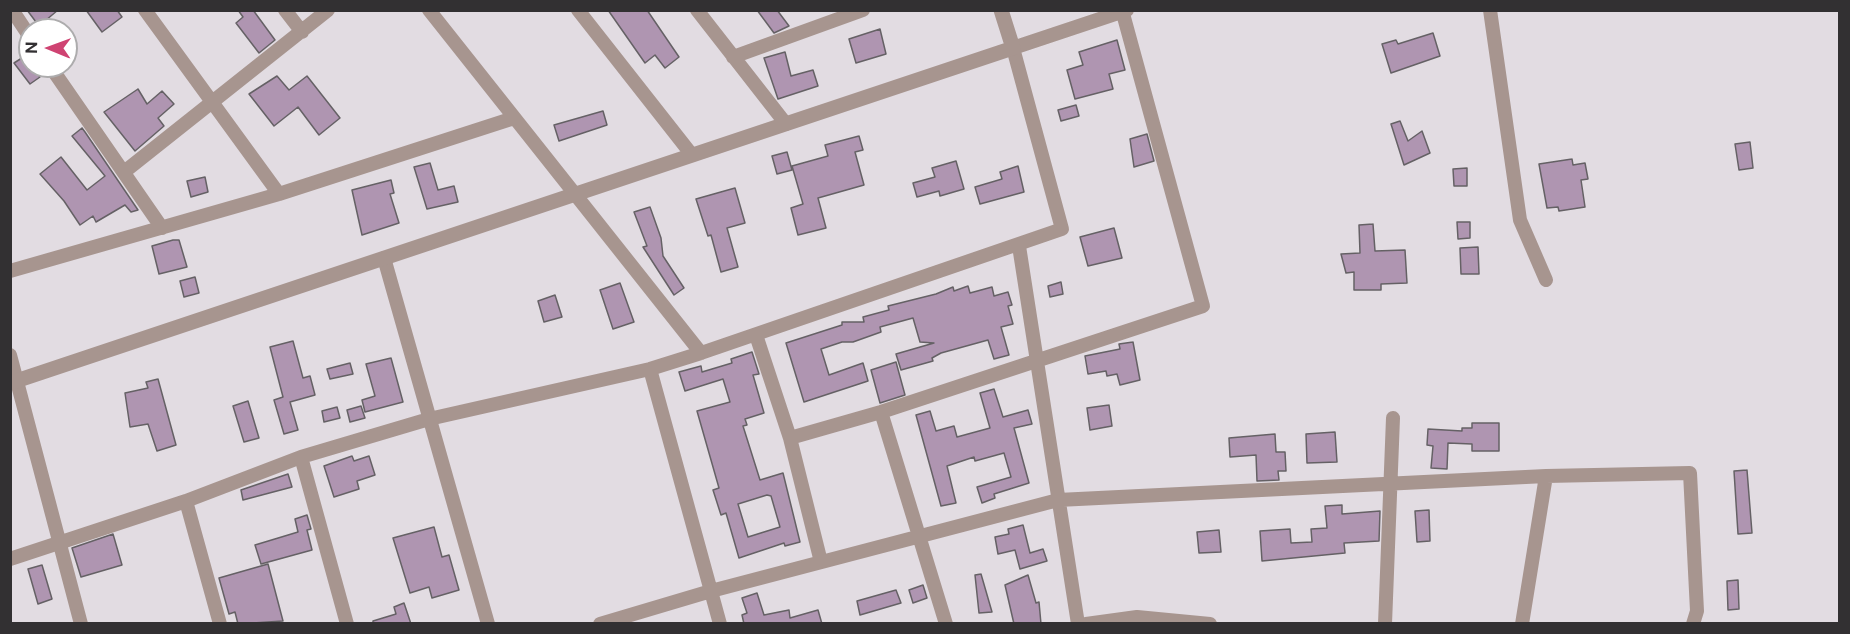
<!DOCTYPE html>
<style>
body{margin:0}
#map{position:relative;width:1850px;height:634px;overflow:hidden;background:#e2dce2;font-family:"Public Sans",sans-serif}
canvas{display:block}
.frame{position:absolute;inset:0;border:12px solid #323032;pointer-events:none}
.north{position:absolute;left:18px;top:18px;width:60px;height:60px;box-sizing:border-box;background:#fff;border:2px solid #adacad;border-radius:50%;rotate:271deg;font-size:16px;font-weight:700;line-height:24px;text-align:center;color:#323032}
.north::after{content:'';display:block;margin:auto;width:21px;height:27px;background:#cf4372;clip-path:polygon(50% 0,100% 100%,50% 72%,0 100%)}
</style>
<div id="map">
<canvas width="1850" height="634"></canvas>
<div class="frame"></div>
<div class="north">N</div>
</div>
<script>
const ctx = document.querySelector('canvas').getContext('2d');
ctx.lineJoin = 'round';
function fill(path, color) {
  ctx.fillStyle = color;
  ctx.fill(path, 'evenodd');
}
function poly(rows) {
  const path = new Path2D();
  for (const r of rows) {
    path.moveTo(r[0], r[1]);
    for (let i = 2; i < r.length; i += 2) path.lineTo(r[i], r[i + 1]);
  }
  return path;
}
function strokePath(path, color, width, dash) {
  ctx.strokeStyle = color;
  ctx.lineWidth = width;
  ctx.lineCap = dash ? 'butt' : 'round';
  ctx.setLineDash(dash || []);
  ctx.stroke(path);
}
const building = poly([
 [27,10,58,10,39,26,27,10],
 [86,10,117,10,122,17,102,32,86,10],
 [238,10,253,10,275,40,259,53,236,23,243,17,238,10],
 [608,10,647,10,679,57,665,68,655,55,645,63,608,10],
 [757,10,777,10,789,26,774,33,757,10],
 [880,29,886,54,856,63,849,39,880,29],
 [1433,33,1440,56,1391,73,1382,44,1396,40,1398,44,1433,33],
 [1117,40,1125,70,1109,74,1113,89,1075,99,1067,70,1083,65,1079,52,1117,40],
 [785,52,791,76,813,70,818,86,778,99,764,58,785,52],
 [25,56,40,77,30,84,14,63,25,56],
 [277,76,289,90,307,76,340,118,319,135,298,107,274,126,249,94,277,76],
 [138,89,147,104,162,91,174,104,158,118,164,126,135,151,104,112,138,89],
 [1076,105,1079,116,1061,121,1058,110,1076,105],
 [603,111,607,125,559,141,554,125,603,111],
 [1400,121,1408,141,1422,131,1430,153,1404,165,1391,124,1400,121],
 [82,128,85,132,138,210,131,212,125,205,96,222,93,216,80,225,64,201,40,174,61,157,87,190,105,176,72,136,82,128],
 [1147,134,1154,161,1134,167,1130,139,1147,134],
 [859,136,863,150,855,152,864,185,818,198,826,228,798,235,791,208,803,204,792,166,828,156,825,145,859,136],
 [1750,142,1753,168,1739,170,1735,144,1750,142],
 [787,152,792,170,777,174,772,156,787,152],
 [1572,159,1573,165,1585,163,1588,179,1581,180,1585,207,1559,211,1558,207,1547,208,1539,164,1572,159],
 [956,161,964,189,940,196,939,191,917,197,913,183,935,177,932,168,956,161],
 [430,163,438,190,454,186,458,202,427,209,414,167,430,163],
 [1018,166,1024,192,980,204,975,187,1002,179,1000,172,1018,166],
 [1467,168,1467,186,1454,186,1453,169,1467,168],
 [205,177,208,192,191,197,187,181,205,177],
 [391,180,394,193,390,194,399,223,362,235,352,190,391,180],
 [735,188,745,223,727,228,738,267,721,272,711,235,708,236,696,199,735,188],
 [650,207,661,238,663,256,684,288,674,295,643,247,647,246,634,212,650,207],
 [1457,222,1470,222,1470,238,1458,239,1457,222],
 [1373,224,1375,251,1405,250,1407,283,1381,284,1381,290,1354,290,1354,272,1346,273,1341,254,1360,253,1359,225,1373,224],
 [1114,228,1122,258,1088,266,1080,237,1114,228],
 [173,240,179,240,187,267,159,274,152,246,173,240],
 [1478,247,1479,274,1461,274,1460,248,1478,247],
 [195,277,199,293,184,297,180,281,195,277],
 [1061,282,1063,294,1050,297,1048,286,1061,282],
 [620,283,634,322,613,329,600,290,620,283],
 [968,286,970,293,992,287,994,296,1008,292,1012,305,1008,306,1013,324,1001,327,1009,355,994,359,988,340,941,353,932,358,933,361,901,370,896,354,934,343,920,342,913,318,880,327,881,332,853,342,842,342,821,349,829,375,863,363,868,381,804,402,786,343,842,325,842,322,864,322,863,317,889,310,888,306,936,294,953,287,954,291,968,286],
 [555,295,562,317,544,322,538,301,555,295],
 [293,341,303,378,310,376,315,395,290,402,298,430,284,434,274,400,283,397,270,347,293,341],
 [1133,342,1140,380,1120,385,1117,374,1107,376,1106,371,1088,374,1085,356,1120,349,1119,344,1133,342],
 [752,352,759,374,753,375,764,413,745,419,747,425,743,426,760,480,783,473,800,542,785,546,784,543,739,558,726,513,721,515,713,490,719,488,697,411,730,402,723,379,685,391,679,372,701,366,702,372,732,363,731,359,752,352],
 [767,495,771,496,780,527,748,537,738,504,767,495],
 [391,358,403,402,365,412,362,400,375,396,366,364,391,358],
 [896,362,905,395,880,403,871,370,896,362],
 [350,363,353,374,330,379,327,369,350,363],
 [158,379,176,445,157,451,148,424,130,427,125,393,148,388,146,382,158,379],
 [994,389,1003,417,1028,410,1032,424,1014,428,1029,483,994,494,995,498,982,503,977,487,1011,477,1004,453,975,461,974,457,947,466,956,503,941,506,916,415,930,411,936,431,954,426,957,437,990,428,980,393,994,389],
 [248,401,259,438,244,442,233,406,248,401],
 [1109,405,1112,426,1090,430,1087,408,1109,405],
 [361,406,365,418,350,422,347,410,361,406],
 [337,407,340,418,324,422,322,411,337,407],
 [1472,423,1499,423,1499,451,1472,451,1472,444,1448,443,1447,469,1431,468,1433,446,1427,445,1428,429,1462,431,1462,428,1472,428,1472,423],
 [1335,432,1337,462,1307,463,1306,434,1335,432],
 [1275,434,1276,452,1285,452,1286,471,1278,471,1279,480,1257,481,1256,455,1230,457,1229,438,1275,434],
 [352,456,354,461,369,456,375,475,357,481,359,489,334,497,324,466,352,456],
 [1747,470,1752,533,1738,534,1734,471,1747,470],
 [288,474,292,487,243,500,241,490,288,474],
 [1342,505,1342,514,1380,511,1379,541,1344,543,1345,553,1262,561,1260,531,1290,529,1291,543,1312,542,1311,529,1327,528,1325,506,1342,505],
 [1429,510,1430,541,1417,542,1415,511,1429,510],
 [307,515,311,529,307,530,312,550,261,564,255,545,298,532,295,519,307,515],
 [1023,525,1030,553,1043,549,1047,561,1020,569,1015,550,998,554,995,537,1009,534,1008,529,1023,525],
 [434,527,442,557,449,555,459,590,432,598,429,587,410,593,393,538,434,527],
 [1219,530,1221,552,1199,553,1197,532,1219,530],
 [113,534,122,565,81,577,72,548,113,534],
 [268,564,283,621,238,624,235,612,229,614,219,578,268,564],
 [42,565,52,599,38,604,28,569,42,565],
 [981,574,992,612,979,613,975,575,981,574],
 [1028,575,1036,603,1039,602,1041,624,1014,624,1005,585,1028,575],
 [1738,580,1739,609,1728,610,1727,581,1738,580],
 [923,585,927,598,913,603,909,590,923,585],
 [896,590,901,603,860,615,857,601,896,590],
 [757,593,764,615,789,610,790,618,818,610,822,624,744,624,742,615,747,613,742,598,757,593],
 [404,603,411,624,373,624,373,621,396,614,394,607,404,603]
]);
fill(building, '#af95b1');
strokePath(building, '#656165', 1.5);
strokePath(poly([
 [12,10,30,37],
 [145,10,279,194],
 [285,10,302,32],
 [429,10,701,353],
 [578,10,692,155],
 [697,10,786,124],
 [1490,10,1520,220,1546,280],
 [733,57,863,10],
 [50,66,162,228],
 [124,172,328,10],
 [1019,246,1078,624],
 [384,258,488,624],
 [10,271,279,194,514,118],
 [756,335,790,438,821,562],
 [10,355,81,624],
 [650,369,720,624],
 [881,412,946,624],
 [790,438,881,412,1203,306,1122,10],
 [301,457,347,624],
 [186,501,220,624],
 [10,559,186,501,301,457,429,419,650,369,701,353,1062,229,1013,48,1127,10],
 [600,624,711,591,1058,500,1546,476],
 [1086,624,1137,617,1210,624],
 [1385,624,1393,418],
 [1522,624,1546,476,1690,473,1697,611,1693,624]
]), '#a7958f', 14);
strokePath(poly([
 [10,383,1013,48,1001,10]
]), '#a7958f', 15);
</script>
